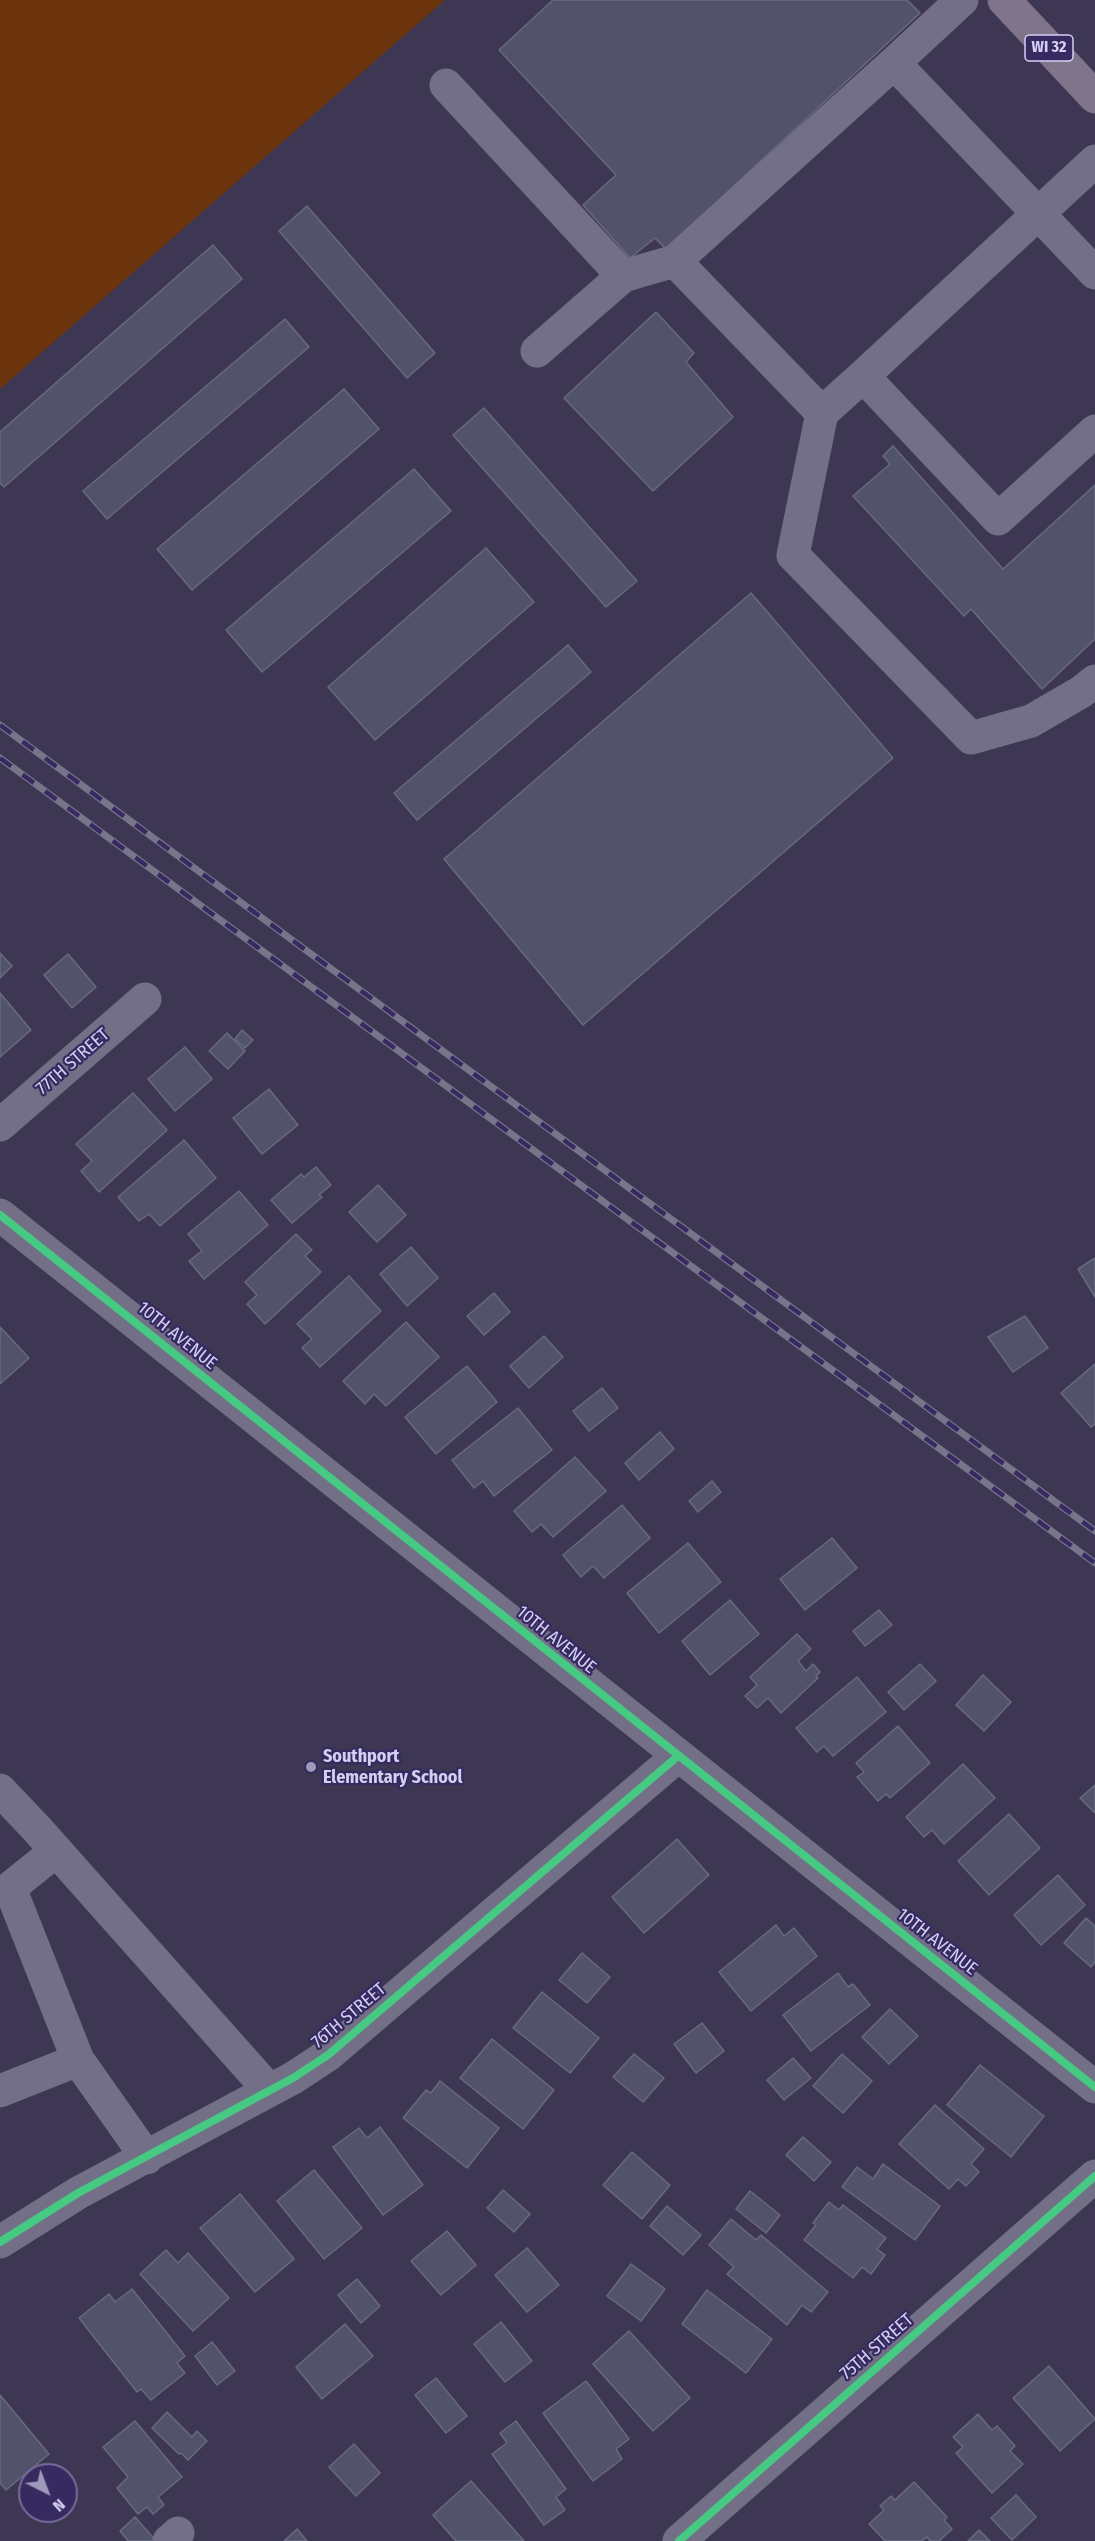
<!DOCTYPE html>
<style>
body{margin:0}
#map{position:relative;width:1095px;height:2541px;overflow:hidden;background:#3d3754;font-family:"Fira Sans Condensed",sans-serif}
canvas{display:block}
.north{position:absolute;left:18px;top:2463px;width:60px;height:60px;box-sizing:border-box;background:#362a61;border:2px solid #756c9b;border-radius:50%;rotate:138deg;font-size:16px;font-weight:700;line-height:24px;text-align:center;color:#d4d0f2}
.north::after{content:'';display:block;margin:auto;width:21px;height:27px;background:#9f9abb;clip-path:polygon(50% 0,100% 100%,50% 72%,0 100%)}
</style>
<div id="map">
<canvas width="1095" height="2541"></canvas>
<div class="north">N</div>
</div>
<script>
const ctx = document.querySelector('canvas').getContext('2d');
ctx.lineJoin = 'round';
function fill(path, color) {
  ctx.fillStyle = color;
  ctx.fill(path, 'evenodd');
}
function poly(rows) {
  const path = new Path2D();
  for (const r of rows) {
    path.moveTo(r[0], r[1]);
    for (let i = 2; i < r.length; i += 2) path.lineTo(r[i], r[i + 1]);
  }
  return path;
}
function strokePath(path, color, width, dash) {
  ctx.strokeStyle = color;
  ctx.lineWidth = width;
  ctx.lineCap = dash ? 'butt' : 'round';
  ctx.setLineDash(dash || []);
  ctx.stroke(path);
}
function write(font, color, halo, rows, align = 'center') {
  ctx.font = font + ' "Fira Sans Condensed",sans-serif';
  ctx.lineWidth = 4.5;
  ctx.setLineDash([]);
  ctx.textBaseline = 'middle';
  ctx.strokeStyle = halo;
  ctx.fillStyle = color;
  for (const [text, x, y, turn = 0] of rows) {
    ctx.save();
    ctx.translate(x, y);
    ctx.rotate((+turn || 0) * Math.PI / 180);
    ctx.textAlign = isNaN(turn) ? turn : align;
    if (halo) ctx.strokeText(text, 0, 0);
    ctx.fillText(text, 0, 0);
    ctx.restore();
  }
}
fill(poly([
 [0,0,445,0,0,389]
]), '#6c340c');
const building = poly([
 [553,0,907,0,920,13,666,249,655,238,630,258,583,205,616,175,499,50,553,0],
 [307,206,435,353,407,378,279,231,307,206],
 [213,245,242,279,4,487,0,483,0,432,213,245],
 [656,312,694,353,686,362,733,417,653,491,564,398,656,312],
 [285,319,309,347,107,519,83,491,285,319],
 [344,389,379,429,192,590,157,549,344,389],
 [484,408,637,581,606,607,453,435,484,408],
 [893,446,1003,569,1095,485,1095,639,1042,689,971,609,964,616,853,496,890,464,883,456,893,446],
 [414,469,451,511,262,672,226,630,414,469],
 [486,548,534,602,375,740,328,687,486,548],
 [751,593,893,758,583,1025,444,859,751,593],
 [568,645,591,672,417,820,394,793,568,645],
 [0,953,12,966,0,978,0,953],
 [68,954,96,987,72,1008,44,975,68,954],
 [0,993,31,1030,0,1057,0,993],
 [242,1030,253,1040,245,1048,235,1039,242,1030],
 [227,1033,245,1051,228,1069,209,1051,227,1033],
 [185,1047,212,1079,175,1111,148,1079,185,1047],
 [269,1089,298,1125,262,1154,233,1118,269,1089],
 [133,1093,167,1130,99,1192,81,1171,92,1161,76,1144,133,1093],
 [184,1140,216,1178,160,1226,149,1214,139,1221,118,1197,184,1140],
 [316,1167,331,1185,319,1195,322,1197,292,1223,271,1200,301,1174,304,1177,316,1167],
 [378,1185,406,1215,377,1242,349,1212,378,1185],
 [239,1191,268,1225,204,1279,189,1261,202,1251,188,1234,239,1191],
 [296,1234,312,1250,305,1256,321,1272,265,1324,247,1304,257,1295,245,1282,296,1234],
 [411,1247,438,1278,407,1306,380,1274,411,1247],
 [1095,1258,1095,1297,1078,1269,1095,1258],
 [349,1276,381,1311,320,1367,302,1348,312,1339,297,1324,349,1276],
 [494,1293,510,1312,484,1335,467,1316,494,1293],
 [1025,1316,1048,1348,1013,1372,988,1337,1025,1316],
 [406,1322,439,1357,386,1406,374,1394,365,1404,343,1381,406,1322],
 [0,1327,29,1358,0,1384,0,1327],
 [544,1336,563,1357,529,1388,510,1366,544,1336],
 [1095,1364,1095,1424,1091,1427,1061,1393,1095,1364],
 [467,1366,497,1402,436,1454,405,1417,467,1366],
 [602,1388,618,1408,589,1431,573,1411,602,1388],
 [518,1408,552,1450,494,1496,483,1481,474,1488,452,1460,518,1408],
 [660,1432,674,1449,639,1480,625,1463,660,1432],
 [575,1457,606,1491,553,1537,541,1524,532,1532,514,1511,575,1457],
 [712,1481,721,1492,698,1512,689,1501,712,1481],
 [622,1505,650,1538,604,1578,593,1566,581,1577,563,1555,622,1505],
 [832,1538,857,1568,805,1610,780,1579,832,1538],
 [688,1543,721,1582,659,1633,627,1593,688,1543],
 [730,1600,759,1634,710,1675,682,1641,730,1600],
 [879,1610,892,1625,865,1646,853,1631,879,1610],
 [797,1634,811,1649,798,1661,806,1671,813,1664,820,1672,816,1676,818,1678,781,1713,768,1698,757,1708,745,1696,757,1685,750,1677,797,1634],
 [920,1664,936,1681,904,1710,888,1692,920,1664],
 [983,1675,1011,1702,984,1731,956,1705,983,1675],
 [857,1677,886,1712,833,1756,824,1746,817,1752,796,1728,857,1677],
 [898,1726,930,1763,890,1798,886,1794,878,1801,857,1777,864,1772,856,1763,898,1726],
 [963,1764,995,1798,944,1844,932,1830,924,1837,906,1817,963,1764],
 [1095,1785,1095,1813,1080,1798,1095,1785],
 [1009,1814,1040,1848,989,1895,958,1861,1009,1814],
 [677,1839,709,1875,644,1933,612,1897,677,1839],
 [1058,1875,1085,1905,1041,1945,1014,1915,1058,1875],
 [1086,1918,1095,1926,1095,1962,1091,1967,1064,1943,1086,1918],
 [776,1925,784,1936,794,1928,817,1956,751,2011,719,1972,776,1925],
 [582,1953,610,1977,587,2003,559,1980,582,1953],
 [838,1973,848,1987,853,1984,870,2005,811,2051,783,2015,838,1973],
 [542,1992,599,2038,570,2073,513,2028,542,1992],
 [890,2009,918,2036,889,2064,862,2037,890,2009],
 [702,2023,724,2051,696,2073,674,2044,702,2023],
 [492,2039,554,2090,523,2129,460,2078,492,2039],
 [634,2054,664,2078,643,2102,613,2077,634,2054],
 [842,2054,872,2081,843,2113,813,2086,842,2054],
 [793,2058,811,2078,784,2100,767,2080,793,2058],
 [980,2065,1044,2116,1011,2157,947,2105,980,2065],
 [440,2081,499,2128,467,2168,403,2118,426,2090,431,2093,440,2081],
 [935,2105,984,2149,971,2164,979,2172,966,2186,958,2179,949,2189,899,2144,935,2105],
 [380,2127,423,2185,383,2215,333,2147,359,2128,367,2138,380,2127],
 [803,2137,831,2162,814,2181,786,2155,803,2137],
 [632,2152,670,2185,642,2219,603,2185,632,2152],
 [883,2164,940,2206,915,2240,842,2187,857,2167,873,2179,883,2164],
 [314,2170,362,2228,324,2259,277,2201,314,2170],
 [503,2190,530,2214,514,2232,487,2208,503,2190],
 [750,2191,780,2215,766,2233,736,2209,750,2191],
 [240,2194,294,2259,255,2292,200,2228,240,2194],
 [829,2202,839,2210,843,2205,886,2238,877,2249,885,2255,871,2274,862,2267,853,2278,804,2240,816,2225,813,2223,829,2202],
 [667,2206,701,2235,683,2255,650,2226,667,2206],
 [731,2219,756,2240,761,2235,828,2292,811,2312,802,2305,787,2325,727,2274,734,2267,709,2245,731,2219],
 [447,2231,476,2265,441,2295,411,2261,447,2231],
 [527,2248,559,2285,527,2312,495,2275,527,2248],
 [166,2250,178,2263,188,2253,229,2298,193,2331,140,2274,166,2250],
 [631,2264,665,2289,641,2321,607,2296,631,2264],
 [357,2279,380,2306,361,2323,338,2295,357,2279],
 [132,2289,185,2356,177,2363,185,2373,151,2400,141,2389,137,2392,79,2318,109,2294,115,2302,132,2289],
 [707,2290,772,2339,746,2373,682,2324,707,2290],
 [501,2322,532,2361,505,2382,474,2344,501,2322],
 [345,2324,373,2356,322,2399,296,2367,345,2324],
 [629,2331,690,2398,653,2431,593,2364,629,2331],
 [212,2342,235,2371,217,2385,195,2356,212,2342],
 [1049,2366,1095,2419,1060,2451,1013,2398,1049,2366],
 [436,2378,467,2416,446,2433,415,2395,436,2378],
 [586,2381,629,2439,616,2449,622,2459,593,2481,543,2413,586,2381],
 [0,2395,49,2454,6,2490,0,2483,0,2395],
 [167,2412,192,2437,197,2431,207,2441,188,2460,181,2453,179,2454,152,2428,167,2412],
 [978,2414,992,2430,997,2426,1015,2446,1010,2451,1023,2464,992,2493,956,2453,963,2447,953,2437,978,2414],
 [135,2421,182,2477,158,2497,164,2505,153,2514,147,2507,138,2514,117,2488,128,2477,103,2447,135,2421],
 [516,2421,566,2489,556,2497,565,2510,544,2525,492,2454,507,2443,500,2433,516,2421],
 [354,2444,380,2473,356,2496,329,2467,354,2444],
 [471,2481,524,2541,456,2541,433,2515,471,2481],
 [914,2482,947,2517,944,2520,952,2529,939,2541,930,2541,927,2537,922,2541,885,2541,869,2524,884,2510,880,2506,891,2496,895,2500,914,2482],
 [1016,2495,1036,2517,1012,2540,991,2518,1016,2495],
 [135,2517,156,2541,128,2541,120,2531,135,2517],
 [297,2529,307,2541,284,2541,297,2529],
 [979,2530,990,2541,968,2541,979,2530]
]);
fill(building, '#52526a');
strokePath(building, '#686982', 1.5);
strokePath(poly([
 [894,63,962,0],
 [446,85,623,276],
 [1095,273,894,63,675,261,822,413,863,376,998,519,1095,431],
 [537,351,623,276,675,261],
 [863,376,1095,161],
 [822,413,793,555,971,738,1031,721,1081,692,1095,681],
 [0,1125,145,999],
 [0,1215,1095,2087],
 [0,1790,37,1829,269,2090],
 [56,1851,10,1888,78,2060],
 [0,2091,78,2060,147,2158],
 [0,2242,78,2193,293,2078,328,2055,678,1756],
 [169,2541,178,2533],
 [679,2541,1095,2176]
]), '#736f87', 33);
strokePath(poly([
 [1004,0,1095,97]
]), '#7f748a', 33);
const rail = poly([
 [0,725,1095,1531],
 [0,758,1095,1563]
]);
strokePath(rail, '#78758b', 7);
strokePath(rail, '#362a61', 4.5, [14]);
strokePath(poly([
 [0,1215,1095,2087],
 [0,2242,78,2193,293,2078,328,2055,678,1756],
 [679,2541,1095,2176]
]), '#46c982', 8);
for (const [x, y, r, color] of [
 [311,1767,6,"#9f9abb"]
]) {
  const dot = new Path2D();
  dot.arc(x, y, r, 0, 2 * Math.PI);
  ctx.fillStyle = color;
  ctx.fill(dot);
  strokePath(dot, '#362a61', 2);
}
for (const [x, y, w] of [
 [1049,48,48]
]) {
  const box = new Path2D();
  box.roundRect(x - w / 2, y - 13, w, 26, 4.5);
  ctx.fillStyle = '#362a61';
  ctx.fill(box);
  strokePath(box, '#d4d0f2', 1.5);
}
write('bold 16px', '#d4d0f2', null, [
 ["WI 32",1049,48]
]);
write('18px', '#d4d0f2', '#362a61', [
 ["77TH STREET",73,1062,-41],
 ["10TH AVENUE",177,1336,39],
 ["10TH AVENUE",556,1640,39],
 ["10TH AVENUE",937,1942,38],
 ["76TH STREET",349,2016,-40],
 ["75TH STREET",877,2347,-41]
]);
write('bold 18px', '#d4d0f2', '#362a61', [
 ["Southport",323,1757],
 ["Elementary School",323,1778]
], 'left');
</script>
